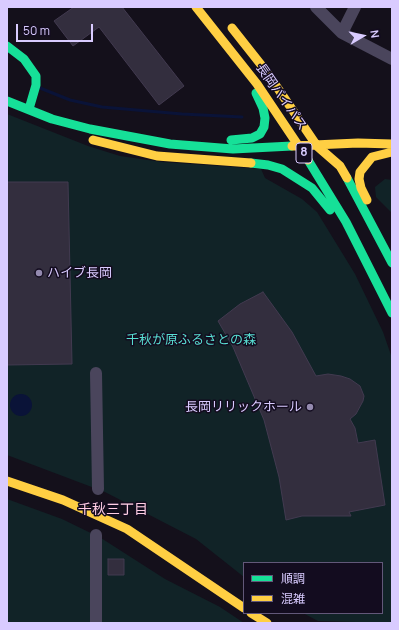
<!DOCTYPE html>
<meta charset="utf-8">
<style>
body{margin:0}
#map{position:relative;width:399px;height:630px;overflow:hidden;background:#14101b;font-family:Manrope,"Noto Sans JP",sans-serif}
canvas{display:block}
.frame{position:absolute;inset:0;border:8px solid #d9cbff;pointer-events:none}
.legend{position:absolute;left:243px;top:562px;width:140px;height:52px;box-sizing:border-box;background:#130c1f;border:1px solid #625879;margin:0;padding:5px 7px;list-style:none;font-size:12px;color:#d9cbff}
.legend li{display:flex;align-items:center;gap:8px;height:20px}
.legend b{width:20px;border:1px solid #625879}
.north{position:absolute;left:343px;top:16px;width:40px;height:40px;-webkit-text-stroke:3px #130c1f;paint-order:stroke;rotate:81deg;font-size:11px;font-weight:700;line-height:16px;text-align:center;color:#d9cbff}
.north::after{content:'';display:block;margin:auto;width:14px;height:18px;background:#d9cbff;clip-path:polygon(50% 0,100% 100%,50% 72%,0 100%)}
.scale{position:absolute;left:16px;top:24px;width:77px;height:18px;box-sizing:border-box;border:2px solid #d9cbff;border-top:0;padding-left:5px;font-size:12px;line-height:14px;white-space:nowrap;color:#d9cbff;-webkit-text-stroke:3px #130c1f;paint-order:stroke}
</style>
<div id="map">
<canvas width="399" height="630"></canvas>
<div class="frame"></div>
<ul class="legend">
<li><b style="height:5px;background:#16e098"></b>順調</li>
<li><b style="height:5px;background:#ffcf43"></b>混雑</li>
</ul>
<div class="north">N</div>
<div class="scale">50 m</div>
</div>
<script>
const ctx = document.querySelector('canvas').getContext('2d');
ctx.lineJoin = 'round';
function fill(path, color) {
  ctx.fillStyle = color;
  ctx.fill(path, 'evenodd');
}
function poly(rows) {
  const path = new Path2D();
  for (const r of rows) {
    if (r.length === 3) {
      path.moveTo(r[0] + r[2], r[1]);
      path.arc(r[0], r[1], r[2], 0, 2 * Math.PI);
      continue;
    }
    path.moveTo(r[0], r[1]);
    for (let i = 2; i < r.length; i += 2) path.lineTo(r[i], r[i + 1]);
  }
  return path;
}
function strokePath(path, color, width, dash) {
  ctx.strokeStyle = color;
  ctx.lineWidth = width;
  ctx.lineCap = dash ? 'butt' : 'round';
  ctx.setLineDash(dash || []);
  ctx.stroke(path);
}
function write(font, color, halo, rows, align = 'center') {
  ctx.font = font + ' Manrope,"Noto Sans JP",sans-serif';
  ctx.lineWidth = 3;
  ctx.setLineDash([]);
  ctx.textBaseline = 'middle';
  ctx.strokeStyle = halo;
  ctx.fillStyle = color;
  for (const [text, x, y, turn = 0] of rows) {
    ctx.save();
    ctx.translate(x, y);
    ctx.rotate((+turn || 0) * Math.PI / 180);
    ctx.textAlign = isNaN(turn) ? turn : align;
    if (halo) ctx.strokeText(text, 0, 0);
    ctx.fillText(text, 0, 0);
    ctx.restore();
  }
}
fill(poly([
 [7,114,88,146,120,156,162,162,261,169,265,178,302,199,317,212,355,274,383,332,392,358,392,623,318,621,303,613,382,613,382,563,244,563,244,577,196,539,105,492,7,455],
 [385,179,392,180,392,221,391,212,376,197,375,187],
 [7,499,62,519,101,538,165,579,220,607,244,623,7,623]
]), '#112327');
fill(poly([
 [21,405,11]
]), '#0a1338');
strokePath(poly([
 [40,88,70,100,102,107,182,114,242,117]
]), '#0a1338', 3);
const building = poly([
 [74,7,122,7,184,86,159,105,99,27,73,46,54,21,74,7],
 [7,182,68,182,72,364,7,365,7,182],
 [263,292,292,332,316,376,328,374,341,376,350,379,360,386,364,396,363,401,356,414,350,419,355,428,358,443,375,440,385,505,349,512,351,516,302,516,286,520,279,477,264,420,233,347,218,321,240,304,263,292],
 [108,559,124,559,124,575,108,575,108,559]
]);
fill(building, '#332e3e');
strokePath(building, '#423a50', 1);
strokePath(poly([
 [316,7,342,33,392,59],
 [342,33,355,7],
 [96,373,98,489],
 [96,623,96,535]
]), '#4a455c', 12);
strokePath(poly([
 [7,46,24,59,36,76,36,85,29,109],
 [7,101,52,119,90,129,170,144,233,149,292,146],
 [231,140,252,138,260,134,264,127,265,118,263,108,256,93],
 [308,160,346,222,392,313],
 [251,163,268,165,282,169,312,188,330,210],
 [347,178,392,263]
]), '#16e098', 9);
strokePath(poly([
 [196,7,257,84,308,160],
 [232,28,266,71,317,146,340,166,347,178],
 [93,140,157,156,251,163],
 [292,146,358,143,392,144],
 [367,200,361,188,359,179,360,172,372,157,392,152],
 [7,481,63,500,127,529,244,608],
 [251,613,267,623]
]), '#ffcf43', 9);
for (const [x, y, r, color] of [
 [39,273,4,"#948aaf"],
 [310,407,4,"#948aaf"]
]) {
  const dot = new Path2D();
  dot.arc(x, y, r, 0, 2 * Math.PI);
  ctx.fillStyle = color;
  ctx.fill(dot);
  strokePath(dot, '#130c1f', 1.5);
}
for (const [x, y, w] of [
 [304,153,16]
]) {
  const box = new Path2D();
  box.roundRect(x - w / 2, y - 10, w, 20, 3);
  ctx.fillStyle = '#130c1f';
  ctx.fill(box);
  strokePath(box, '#d9cbff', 1);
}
write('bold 12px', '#d9cbff', null, [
 ["8",304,153]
]);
write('13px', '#d9cbff', '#130c1f', [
 ["長岡バイパス",281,97,55]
]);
write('13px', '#d9cbff', '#130c1f', [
 ["ハイブ長岡",47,273],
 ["長岡リリックホール",302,407,"right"]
], 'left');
write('13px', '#58ded2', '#130c1f', [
 ["千秋が原ふるさとの森",191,340]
]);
write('14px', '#ffcde4', '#130c1f', [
 ["千秋三丁目",113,510]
]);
</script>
